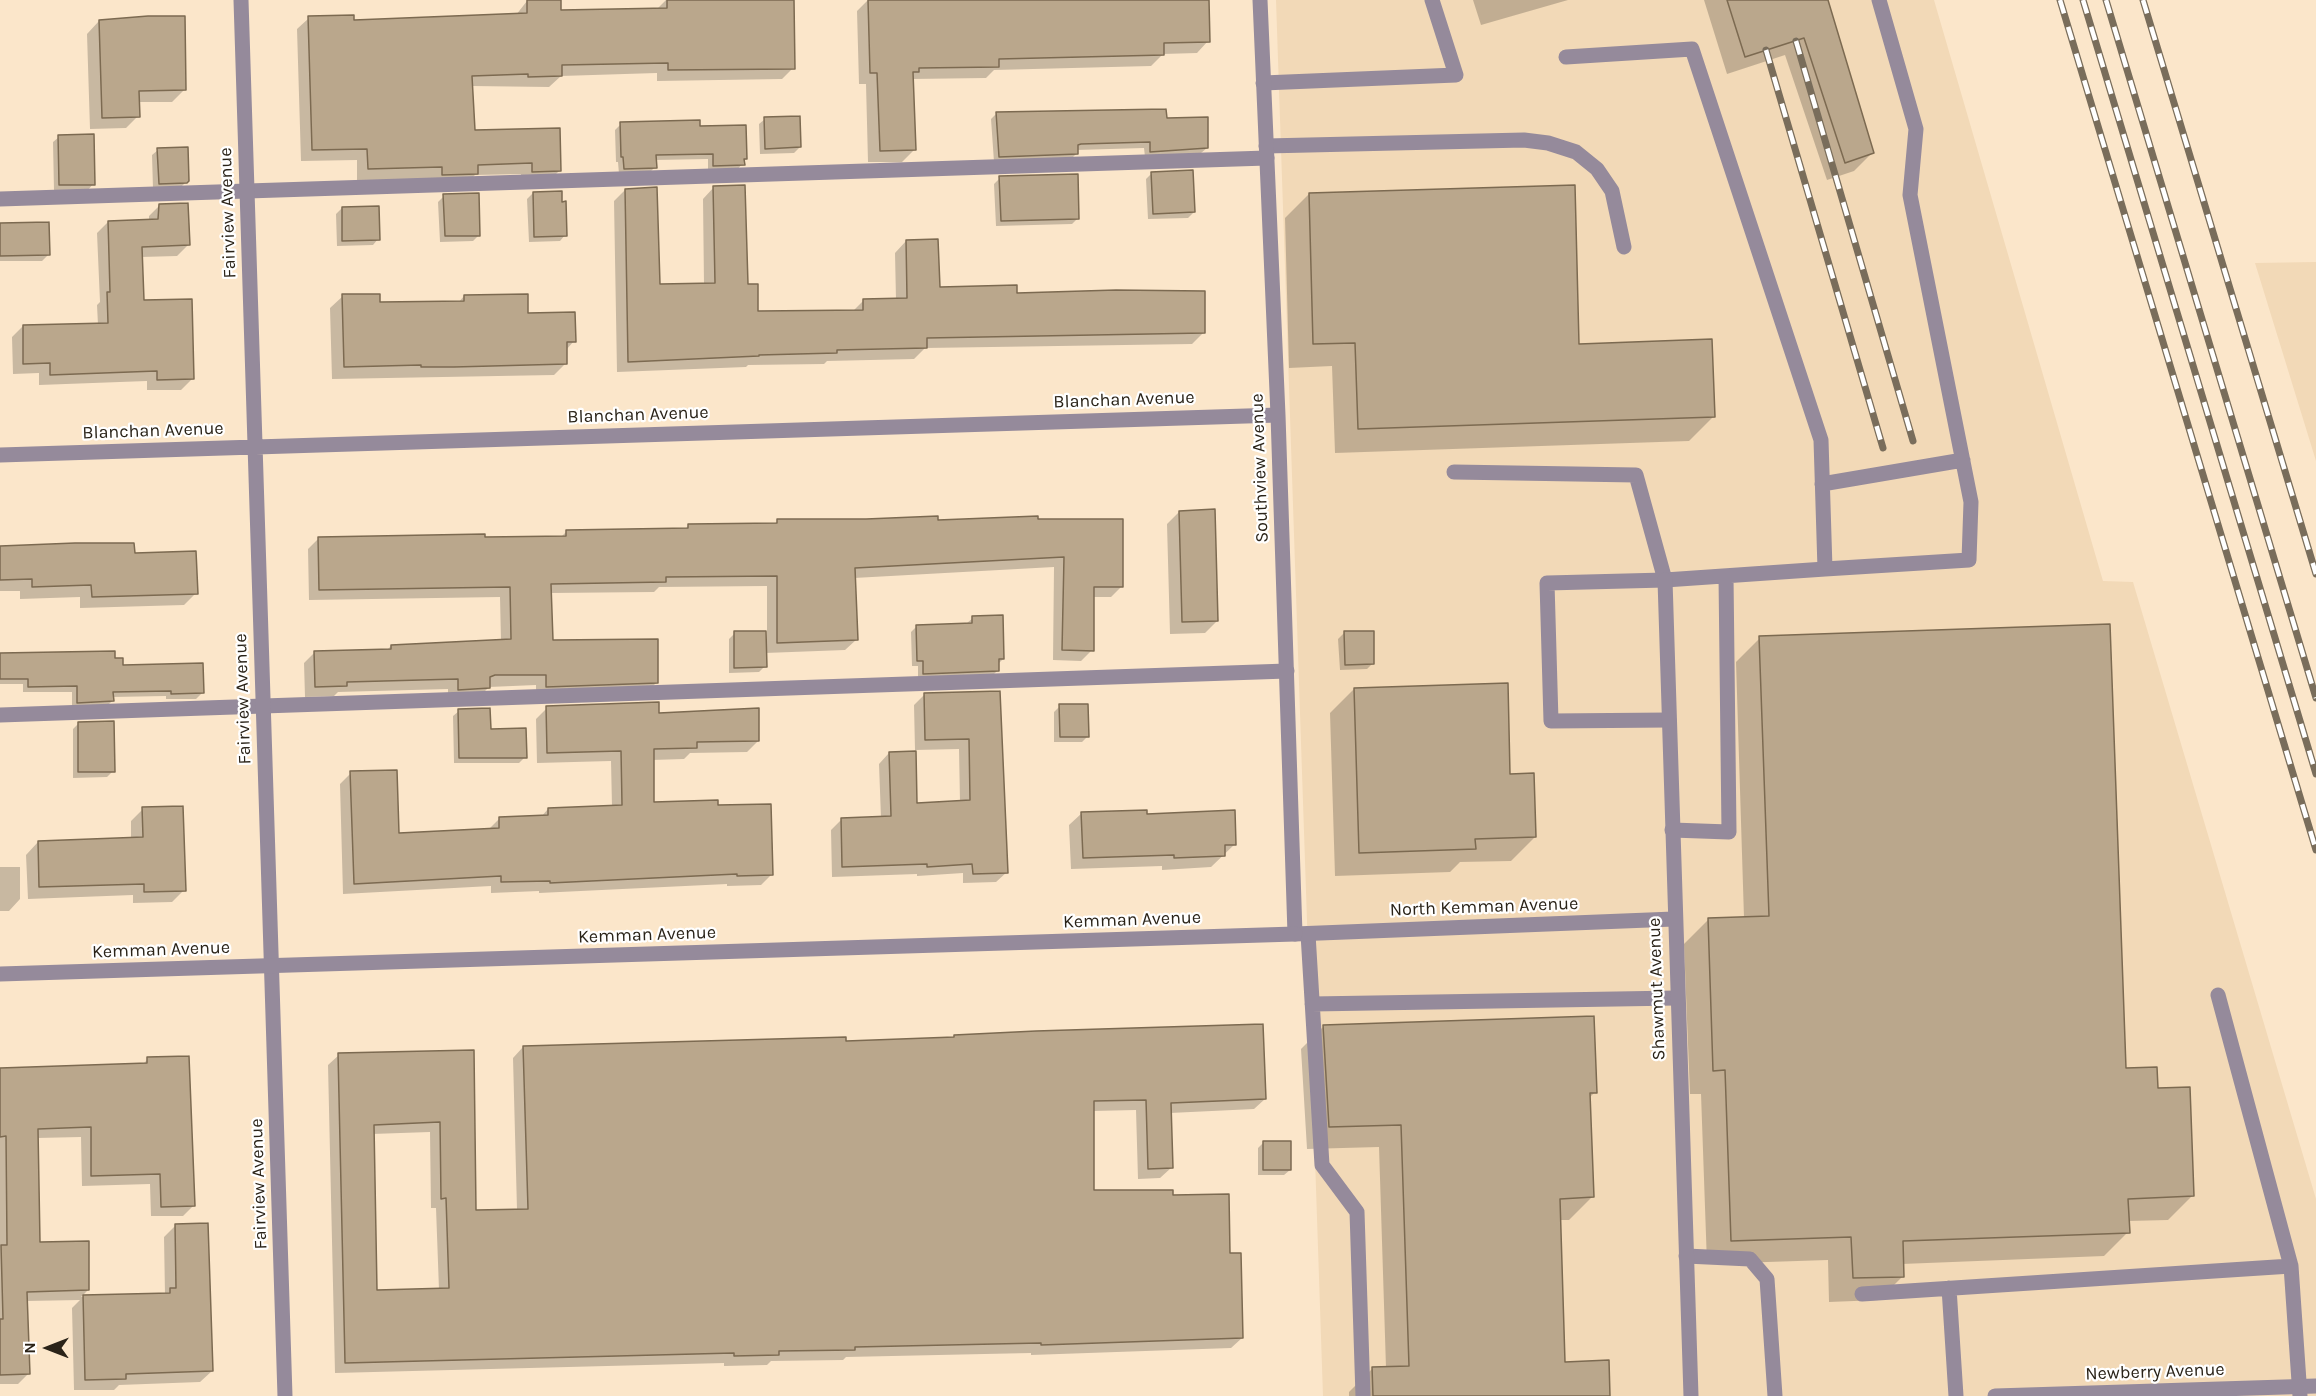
<!DOCTYPE html>
<style>
body{margin:0}
#map{position:relative;width:2316px;height:1396px;overflow:hidden;background:#fbe6ca;font-family:Karla,sans-serif}
canvas{display:block}
.north{position:absolute;left:18px;top:1318px;width:60px;height:60px;-webkit-text-stroke:4px #fff;paint-order:stroke;rotate:270deg;font-size:16px;font-weight:700;line-height:24px;text-align:center;color:#2a2318}
.north::after{content:'';display:block;margin:auto;width:21px;height:27px;background:#2a2318;clip-path:polygon(50% 0,100% 100%,50% 72%,0 100%)}
</style>
<div id="map">
<canvas width="2316" height="1396"></canvas>
<div class="north">N</div>
</div>
<script>
const ctx = document.querySelector('canvas').getContext('2d');
ctx.lineJoin = 'round';
function fill(path, color) {
  ctx.fillStyle = color;
  ctx.fill(path, 'evenodd');
}
function poly(rows) {
  const path = new Path2D();
  for (const r of rows) {
    path.moveTo(r[0], r[1]);
    for (let i = 2; i < r.length; i += 2) path.lineTo(r[i], r[i + 1]);
  }
  return path;
}
function strokePath(path, color, width, dash) {
  ctx.strokeStyle = color;
  ctx.lineWidth = width;
  ctx.lineCap = dash ? 'butt' : 'round';
  ctx.setLineDash(dash || []);
  ctx.stroke(path);
}
function write(font, color, halo, rows, align = 'center') {
  ctx.font = font + ' Karla,sans-serif';
  ctx.lineWidth = 4.5;
  ctx.setLineDash([]);
  ctx.textBaseline = 'middle';
  ctx.strokeStyle = halo;
  ctx.fillStyle = color;
  for (const [text, x, y, turn = 0] of rows) {
    ctx.save();
    ctx.translate(x, y);
    ctx.rotate((+turn || 0) * Math.PI / 180);
    ctx.textAlign = isNaN(turn) ? turn : align;
    if (halo) ctx.strokeText(text, 0, 0);
    ctx.fillText(text, 0, 0);
    ctx.restore();
  }
}
fill(poly([
 [1276,0,1934,0,2103,581,2133,582,2316,1199,2316,1396,1323,1396],
 [2316,262,2316,461,2255,263]
]), '#f2d9b7');
fill(poly([
 [666,0,793,0,793,68,782,79,657,81,657,73,561,76,549,87,471,86,473,132,560,170,548,182,521,183,521,174,475,175,465,185,357,180,357,160,301,161,297,29,309,18,353,21,516,15,527,1,559,12,656,10],
 [868,0,1208,0,1208,41,1197,53,1163,54,1151,66,994,70,986,78,912,79,914,150,902,162,868,162,866,84,859,84,857,11],
 [1473,0,1568,0,1481,25],
 [1704,0,1827,0,1873,152,1854,171,1827,180,1785,55,1727,74],
 [99,21,184,90,172,102,138,102,138,116,126,128,90,129,87,34],
 [997,113,1165,120,1207,148,1201,153,1145,157,1144,148,1076,150,1076,154,1070,160,994,162,991,119],
 [765,119,800,147,794,153,760,154,759,124],
 [621,124,699,128,746,159,737,170,708,171,708,159,655,160,655,167,649,173,619,174,618,162,616,162,615,130],
 [59,137,93,184,88,190,54,191,53,142],
 [158,150,188,180,180,188,153,189,152,155],
 [1152,173,1194,212,1188,218,1148,219,1146,179],
 [1000,178,1077,219,1072,224,996,226,994,184],
 [714,187,757,313,853,311,864,300,896,300,895,253,906,241,938,288,1015,295,1204,332,1192,344,925,348,914,359,827,361,824,364,748,365,746,367,617,372,614,201,625,190,659,286,704,285,703,199],
 [533,193,565,235,560,241,529,242,527,199],
 [1309,194,1578,345,1713,417,1689,441,1335,453,1332,366,1289,368,1285,218],
 [444,196,479,235,473,241,440,242,438,202],
 [160,205,188,245,177,256,141,257,142,301,192,379,181,390,147,390,147,381,39,385,39,373,13,374,12,337,23,326,98,325,97,305,100,302,97,233,108,222,149,221,149,216],
 [342,208,378,239,373,245,337,246,336,214],
 [0,221,0,224,48,255,42,261,0,261],
 [343,296,379,304,458,303,464,296,526,314,574,341,566,350,566,363,554,375,332,379,330,308],
 [1179,512,1217,621,1205,633,1170,634,1167,524],
 [778,521,1037,521,1122,586,1111,597,1093,597,1092,650,1081,661,1053,660,1054,567,854,578,856,640,845,650,765,653,765,666,759,672,729,673,729,639,735,633,767,650,767,586,659,587,654,592,550,593,551,642,657,682,646,693,536,697,536,685,489,687,478,698,448,700,448,689,338,692,334,696,305,697,304,663,315,652,387,650,391,646,501,641,500,597,309,600,308,549,319,538,561,537,567,531,684,530,689,525,774,524],
 [0,548,133,555,196,593,184,605,80,608,80,597,20,599,20,591,0,591],
 [973,618,1003,659,998,664,998,670,992,676,918,679,918,666,912,666,911,632,917,626,967,623],
 [1344,633,1373,663,1367,669,1340,670,1338,639],
 [1760,638,2124,1070,2156,1089,2192,1196,2168,1220,2128,1221,2128,1232,2104,1256,1902,1264,1903,1276,1879,1300,1829,1302,1828,1260,1707,1264,1701,1094,1690,1094,1684,944,1708,920,1744,918,1736,662],
 [0,654,114,660,122,667,202,693,196,699,166,699,166,696,112,697,112,701,106,707,72,708,72,692,23,692,23,684,0,684],
 [1354,689,1535,837,1511,861,1460,862,1450,872,1335,876,1330,713],
 [999,692,1007,872,996,882,963,883,963,873,917,876,917,874,832,877,831,830,841,820,881,818,879,764,889,753,916,805,960,802,959,749,915,750,914,705,924,695],
 [1060,706,1088,736,1082,742,1054,742,1054,712],
 [547,708,657,715,758,741,747,752,690,753,684,759,652,760,653,804,717,806,772,874,761,885,727,886,727,884,539,893,539,891,491,893,491,886,343,894,340,784,351,773,397,834,488,830,500,818,541,817,548,809,612,807,611,761,537,763,536,719],
 [459,711,489,730,525,757,519,763,454,763,453,716],
 [78,724,113,771,107,777,73,778,73,729],
 [143,809,184,890,172,902,133,903,133,895,28,899,26,855,38,842,131,839,131,821],
 [1082,813,1145,816,1235,844,1211,867,1162,870,1162,866,1071,869,1069,825],
 [0,867,20,867,20,899,9,911,0,911],
 [1324,1026,1595,1092,1589,1098,1592,1197,1569,1220,1559,1220,1563,1363,1609,1396,1349,1396,1349,1392,1372,1369,1386,1368,1379,1147,1307,1149,1301,1049],
 [955,1036,1265,1099,1254,1109,1170,1113,1171,1168,1160,1178,1138,1179,1136,1110,1093,1111,1093,1192,1171,1197,1229,1254,1242,1338,1231,1348,1031,1355,1031,1353,846,1357,843,1360,771,1361,767,1365,724,1366,724,1363,335,1373,328,1065,339,1055,472,1051,475,1211,517,1210,513,1058,523,1047,844,1042,952,1038],
 [430,1132,431,1208,436,1208,439,1290,376,1292,372,1134],
 [148,1059,193,1206,183,1216,151,1216,150,1184,82,1186,81,1137,37,1138,39,1244,88,1290,81,1297,165,1295,164,1237,176,1225,212,1371,200,1382,119,1385,114,1390,74,1390,72,1308,80,1300,26,1301,28,1374,18,1384,0,1384,0,1069,143,1064],
 [1264,1142,1290,1170,1284,1175,1258,1175,1258,1148]
]), '#0003');
const building = poly([
 [527,0,561,0,561,10,667,8,667,0,794,0,795,69,668,70,668,63,562,65,562,76,528,77,528,74,472,76,475,130,560,128,561,171,532,172,532,163,478,165,478,174,442,175,442,167,368,169,367,149,312,150,308,16,354,15,354,20,527,13,527,0],
 [868,0,1209,0,1210,42,1164,43,1164,55,999,59,999,67,919,68,919,72,913,72,916,150,880,151,877,73,870,73,868,0],
 [1727,0,1828,0,1874,153,1845,163,1804,38,1745,57,1727,0],
 [148,16,185,16,186,90,139,91,140,117,102,118,99,20,148,16],
 [1166,109,1167,118,1208,117,1208,148,1150,152,1150,142,1081,144,1078,145,1078,154,999,157,996,112,1166,109],
 [800,116,801,147,765,149,764,117,800,116],
 [700,120,700,126,746,125,747,159,744,159,745,165,713,166,713,154,656,155,657,168,624,169,623,157,621,157,620,122,700,120],
 [94,134,95,185,59,185,58,135,94,134],
 [188,147,189,181,187,183,159,184,157,148,188,147],
 [1193,170,1195,212,1153,214,1151,172,1193,170],
 [1078,174,1079,219,1001,221,999,176,1078,174],
 [745,185,748,284,758,284,758,311,863,310,863,299,907,298,906,240,938,239,940,287,1017,285,1017,293,1116,290,1205,291,1205,333,927,338,927,348,837,350,837,353,759,355,759,356,628,362,625,189,657,187,660,284,715,283,713,186,745,185],
 [1575,185,1579,344,1712,339,1715,417,1358,429,1355,343,1313,344,1309,193,1575,185],
 [562,191,562,202,566,201,567,236,534,237,533,192,562,191],
 [479,193,480,236,445,236,443,194,479,193],
 [188,203,190,245,142,247,144,300,192,299,194,379,157,380,157,371,50,375,50,363,23,364,23,325,108,323,107,292,110,292,108,221,158,219,159,204,188,203],
 [379,206,380,240,342,241,342,207,379,206],
 [49,222,50,255,0,256,0,223,49,222],
 [342,294,380,294,380,302,464,301,464,295,528,294,528,313,575,312,576,342,567,342,567,364,454,367,421,367,421,365,344,367,342,294],
 [1215,509,1218,621,1182,622,1179,511,1215,509],
 [938,516,938,520,1038,516,1038,519,1123,519,1123,587,1094,587,1094,651,1062,650,1064,557,855,568,858,640,777,643,777,576,666,577,666,582,551,584,553,640,658,639,658,683,546,687,546,675,495,675,490,677,490,688,458,690,458,679,347,682,347,686,315,687,314,651,391,649,391,645,511,639,510,587,319,590,318,537,485,534,485,537,566,536,566,530,688,528,688,524,777,523,777,519,866,519,938,516],
 [75,543,134,543,135,553,196,551,198,594,92,597,91,585,32,587,32,579,0,580,0,546,75,543],
 [1003,615,1004,659,999,659,999,671,923,674,923,661,917,661,916,625,972,623,972,616,1003,615],
 [2110,624,2126,1068,2157,1067,2158,1088,2190,1087,2194,1196,2128,1199,2130,1233,1903,1241,1904,1277,1853,1278,1851,1237,1731,1241,1725,1070,1713,1071,1708,918,1769,916,1759,636,2110,624],
 [734,631,766,631,767,667,734,668,734,631],
 [1344,631,1374,631,1374,664,1345,665,1344,631],
 [115,651,115,658,123,658,123,665,203,663,204,693,171,694,171,691,113,692,114,701,77,703,77,686,28,687,28,679,0,679,0,653,115,651],
 [1508,683,1510,774,1534,773,1536,837,1475,839,1476,849,1359,853,1354,688,1508,683],
 [1000,691,1008,873,973,874,972,864,927,867,927,864,842,867,841,818,891,816,889,752,916,751,917,803,970,800,969,739,925,740,924,693,1000,691],
 [659,702,659,713,759,708,759,741,697,742,697,748,654,749,654,802,718,800,718,805,771,804,773,875,737,876,737,874,550,883,550,881,501,882,501,876,354,884,350,771,397,770,399,833,499,828,499,817,548,815,548,808,622,805,621,751,547,753,546,706,659,702],
 [1059,704,1088,704,1089,737,1060,737,1059,704],
 [490,708,491,729,526,728,527,758,459,758,458,709,490,708],
 [114,721,115,772,78,772,78,722,114,721],
 [183,806,186,891,144,892,144,884,39,887,38,841,143,837,142,807,183,806],
 [1147,810,1147,814,1235,810,1236,845,1225,845,1225,856,1174,858,1174,855,1083,858,1081,812,1147,810],
 [1594,1016,1597,1093,1590,1093,1594,1197,1560,1199,1565,1362,1609,1360,1610,1396,1373,1396,1372,1367,1409,1366,1401,1125,1329,1127,1323,1025,1594,1016],
 [1263,1024,1266,1099,1171,1103,1173,1168,1148,1169,1146,1100,1094,1101,1094,1190,1173,1190,1173,1195,1229,1194,1230,1253,1241,1253,1243,1338,1041,1345,1041,1343,855,1347,855,1350,779,1351,779,1355,734,1356,734,1353,345,1363,338,1053,474,1050,476,1210,528,1209,523,1046,846,1037,846,1041,954,1037,954,1035,1036,1031,1263,1024],
 [440,1122,441,1199,446,1198,449,1288,377,1290,374,1125,440,1122],
 [189,1056,195,1206,161,1207,160,1174,91,1176,91,1127,38,1129,40,1242,89,1241,89,1290,27,1292,30,1374,0,1375,0,1319,3,1319,1,1245,7,1245,6,1136,0,1137,0,1068,147,1063,147,1057,189,1056],
 [1263,1141,1291,1141,1291,1170,1263,1170,1263,1141],
 [208,1223,213,1371,126,1374,126,1379,85,1380,83,1295,170,1293,170,1288,176,1288,175,1224,208,1223]
]);
fill(building, '#baa78c');
strokePath(building, '#7c6a51', 1.5);
strokePath(poly([
 [1566,57,1692,49,1821,440,1825,569,1665,580,1547,583,1551,721,1669,720],
 [1263,83,1456,75,1432,0],
 [1266,146,1524,140,1548,143,1576,152,1597,169,1612,191,1624,247],
 [0,199,1267,158],
 [1454,472,1636,475,1665,580],
 [1822,484,1963,460],
 [1825,569,1969,560,1971,502,1910,195,1916,129,1879,0],
 [0,715,1287,671],
 [1672,830,1729,832,1726,576],
 [1308,934,1322,1165,1357,1212,1363,1396],
 [2218,995,2291,1266],
 [1312,1004,1677,998],
 [1686,1256,1750,1259,1767,1279,1775,1396],
 [1949,1288,1956,1396],
 [1862,1294,2291,1266,2300,1396]
]), '#958a9b', 15);
strokePath(poly([
 [241,0,285,1396],
 [1260,0,1278,415,1295,934,1674,919],
 [0,455,1278,415],
 [1665,580,1691,1396],
 [1995,1396,2316,1386]
]), '#958a9b', 15);
strokePath(poly([
 [0,974,1295,934]
]), '#958a9b', 15);
const rail = poly([
 [2060,0,2316,850],
 [2083,0,2316,774],
 [2106,0,2316,698],
 [2143,0,2316,574],
 [1796,41,1913,441],
 [1766,50,1883,448]
]);
strokePath(rail, '#796d5b', 7);
strokePath(rail, '#fff', 4.5, [14]);
write('18px', '#2a2318', '#fff', [
 ["Fairview Avenue",228,213,-92],
 ["Blanchan Avenue",1124,400,-2],
 ["Blanchan Avenue",638,415,-2],
 ["Blanchan Avenue",153,431,-2],
 ["Southview Avenue",1260,468,-92],
 ["Fairview Avenue",243,699,-92],
 ["North Kemman Avenue",1484,907,-2],
 ["Kemman Avenue",1132,920,-2],
 ["Kemman Avenue",647,935,-2],
 ["Kemman Avenue",161,950,-2],
 ["Shawmut Avenue",1657,989,-92],
 ["Fairview Avenue",259,1184,-92],
 ["Newberry Avenue",2155,1372,-2]
]);
</script>
